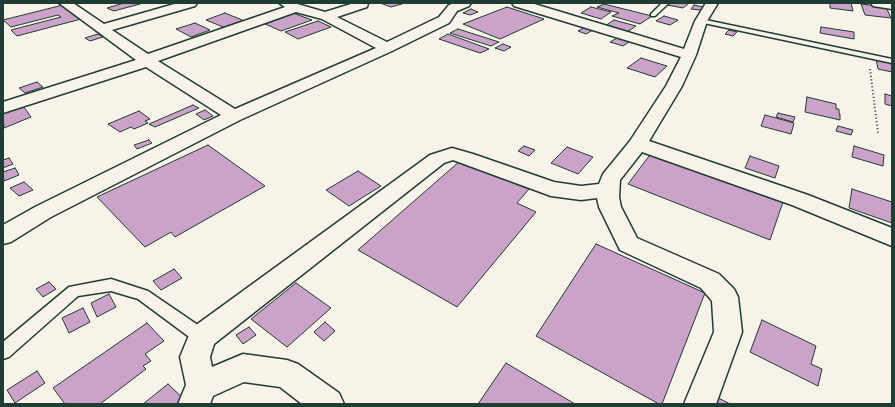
<!DOCTYPE html>
<style>
body{margin:0}
#map{position:relative;width:895px;height:407px;overflow:hidden;background:#f7f3e8;font-family:Mali,sans-serif}
canvas{display:block}
.frame{position:absolute;inset:0;border:4px solid #1f3d34;pointer-events:none}
</style>
<div id="map">
<canvas width="895" height="407"></canvas>
<div class="frame"></div>
</div>
<script>
const ctx = document.querySelector('canvas').getContext('2d');
ctx.lineJoin = 'round';
function fill(path, color) {
  ctx.fillStyle = color;
  ctx.fill(path, 'evenodd');
}
function poly(rows) {
  const path = new Path2D();
  for (const r of rows) {
    path.moveTo(r[0], r[1]);
    for (let i = 2; i < r.length; i += 2) path.lineTo(r[i], r[i + 1]);
  }
  return path;
}
function strokePath(path, color, width, dash) {
  ctx.strokeStyle = color;
  ctx.lineWidth = width;
  ctx.lineCap = dash ? 'butt' : 'round';
  ctx.setLineDash(dash || []);
  ctx.stroke(path);
}
const building = poly([
 [124,3,140,4,114,11,107,8,124,3],
 [380,3,401,3,402,4,391,7,380,3],
 [669,3,689,3,683,8,667,5,669,3],
 [830,3,851,3,853,11,830,8,830,3],
 [604,4,652,16,640,24,612,16,619,13,597,7,604,4],
 [861,4,886,7,891,18,865,15,861,4],
 [63,5,81,19,17,36,11,30,61,17,58,15,11,27,3,20,63,5],
 [694,5,703,7,700,10,691,9,694,5],
 [507,7,544,19,500,39,463,24,507,7],
 [591,7,611,12,601,19,581,13,591,7],
 [471,9,478,12,470,15,463,13,471,9],
 [225,13,247,22,228,29,206,20,225,13],
 [293,13,312,20,281,31,263,23,293,13],
 [664,16,678,20,670,25,656,21,664,16],
 [614,20,636,26,627,32,605,26,614,20],
 [318,21,331,27,298,39,285,32,318,21],
 [195,23,210,30,191,37,176,29,195,23],
 [585,27,593,30,586,34,578,31,585,27],
 [821,27,854,32,854,39,820,33,821,27],
 [458,29,499,42,491,46,450,33,458,29],
 [729,30,737,32,733,36,725,34,729,30],
 [98,34,103,37,90,41,85,38,98,34],
 [448,34,489,49,480,53,439,39,448,34],
 [619,37,632,40,623,46,610,42,619,37],
 [503,44,511,47,504,51,495,48,503,44],
 [641,58,667,66,655,77,627,68,641,58],
 [876,59,892,62,892,72,878,69,876,59],
 [37,82,43,87,25,93,19,88,37,82],
 [885,94,892,96,892,106,885,104,885,94],
 [807,97,836,104,836,109,839,109,839,114,840,114,840,120,805,112,807,97],
 [193,105,199,108,155,127,149,124,193,105],
 [23,106,31,117,4,128,3,112,23,106],
 [205,110,213,116,204,120,196,114,205,110],
 [139,111,150,119,145,121,148,123,134,129,131,127,120,132,108,124,139,111],
 [778,113,795,117,793,122,776,117,778,113],
 [765,115,794,123,791,134,761,126,765,115],
 [838,126,853,130,851,135,836,131,838,126],
 [149,140,152,143,137,149,134,145,149,140],
 [208,145,265,186,175,237,171,232,145,247,97,197,208,145],
 [524,146,535,150,529,156,518,151,524,146],
 [854,146,884,155,883,166,852,157,854,146],
 [567,147,593,157,578,174,551,163,567,147],
 [652,152,784,199,770,240,628,184,652,152],
 [750,156,779,166,775,178,745,168,750,156],
 [9,158,13,164,3,168,3,160,9,158],
 [460,161,529,189,517,203,536,212,457,307,358,250,460,161],
 [15,168,19,175,4,181,3,172,15,168],
 [358,171,381,186,349,206,326,190,358,171],
 [24,182,33,190,19,196,10,188,24,182],
 [852,189,892,202,892,223,849,208,852,189],
 [596,244,705,293,662,404,659,404,536,336,596,244],
 [174,269,182,278,161,290,153,281,174,269],
 [49,282,56,289,43,297,36,289,49,282],
 [296,283,331,308,287,347,251,319,296,283],
 [109,294,116,307,97,317,91,303,109,294],
 [83,308,90,322,69,333,62,318,83,308],
 [762,320,816,346,811,364,822,369,818,386,750,352,762,320],
 [325,322,335,331,324,341,314,332,325,322],
 [147,323,164,341,145,354,151,361,143,366,146,369,100,404,65,404,53,388,147,323],
 [249,327,256,335,243,344,236,335,249,327],
 [506,363,575,404,478,404,506,363],
 [37,371,45,383,15,403,7,390,37,371],
 [168,384,184,399,179,404,143,404,168,384],
 [713,395,730,404,710,404,713,395]
]);
fill(building, '#cba2c8');
strokePath(building, '#1f3d34', 1);
const service = poly([
 [662,3,669,3,655,16,651,16,651,14,662,3],
 [701,19,892,59,892,63,699,22,699,20,701,19],
 [111,279,148,291,208,332,210,337,208,342,202,344,196,342,138,299,111,291,78,296,9,357,3,359,3,342,69,287,111,279]
]);
const minor = poly([
 [59,3,73,3,104,24,178,3,197,3,195,6,112,30,148,54,285,7,279,3,294,3,325,12,354,3,368,3,367,7,337,17,387,42,439,17,449,5,455,3,471,3,469,6,457,11,449,23,392,51,240,120,51,217,11,242,3,244,3,225,35,207,221,115,146,67,3,113,3,102,136,60,59,3],
 [296,12,322,19,376,48,235,109,158,61,296,12],
 [512,3,531,3,684,49,695,21,706,3,718,3,707,21,696,55,682,86,649,141,808,195,892,228,892,246,792,205,642,152,620,180,619,197,621,207,637,238,719,274,734,289,738,297,742,332,716,404,684,404,714,332,712,301,701,288,620,250,599,207,597,198,581,200,551,196,453,160,444,163,214,344,210,357,212,367,243,354,287,360,298,364,339,393,344,404,302,404,280,387,244,382,213,396,210,404,178,404,186,385,180,357,192,328,430,155,452,148,473,154,554,182,581,186,599,184,603,174,630,141,666,86,681,57,514,6,512,3]
]);
const tertiary = poly([
 [871,3,892,3,892,9,873,6,871,3]
]);
strokePath(service, '#1f3d34', 3);
strokePath(minor, '#1f3d34', 3);
strokePath(tertiary, '#1f3d34', 3);
strokePath(poly([
 [870,69,878,133]
]), '#1f3d34', 2, [1, 2.5]);
fill(service, '#f7f3e8');
fill(minor, '#f7f3e8');
fill(tertiary, '#f7f3e8');
</script>
